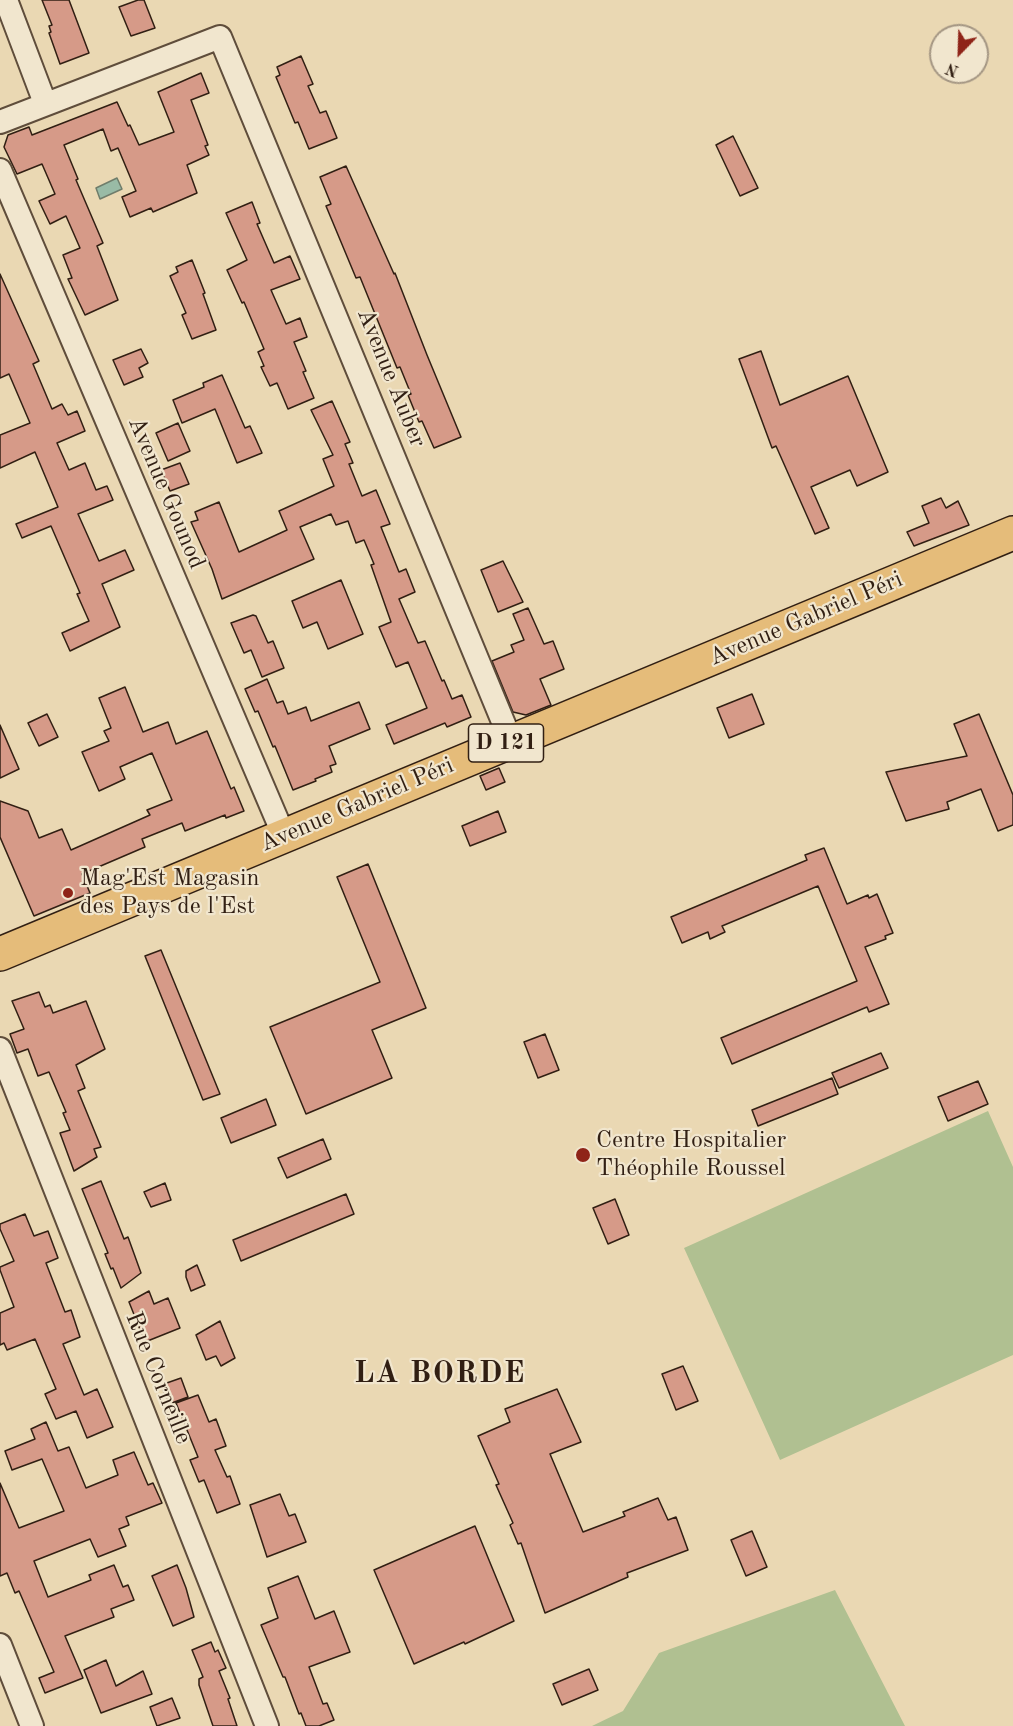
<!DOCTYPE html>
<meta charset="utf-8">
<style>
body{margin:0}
#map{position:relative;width:1013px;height:1726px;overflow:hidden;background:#ead8b3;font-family:"Old Standard TT",serif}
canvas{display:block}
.north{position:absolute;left:929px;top:24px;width:60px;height:60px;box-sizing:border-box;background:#f1e6ce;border:2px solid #a49683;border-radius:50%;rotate:203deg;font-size:16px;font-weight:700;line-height:24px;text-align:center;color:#311f13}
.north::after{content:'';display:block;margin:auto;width:21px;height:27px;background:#8f2418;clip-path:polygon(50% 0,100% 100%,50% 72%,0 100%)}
</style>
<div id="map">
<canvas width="1013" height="1726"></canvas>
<div class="north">N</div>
</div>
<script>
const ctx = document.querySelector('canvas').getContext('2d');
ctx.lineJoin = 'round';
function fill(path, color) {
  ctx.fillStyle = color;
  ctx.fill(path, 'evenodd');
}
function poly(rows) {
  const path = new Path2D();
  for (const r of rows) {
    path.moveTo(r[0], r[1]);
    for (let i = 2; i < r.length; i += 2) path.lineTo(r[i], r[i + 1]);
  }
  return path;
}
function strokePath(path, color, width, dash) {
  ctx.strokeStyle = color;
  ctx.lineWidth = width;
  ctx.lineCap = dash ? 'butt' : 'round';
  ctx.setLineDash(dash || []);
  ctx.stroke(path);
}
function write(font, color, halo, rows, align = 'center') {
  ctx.font = font + ' "Old Standard TT",serif';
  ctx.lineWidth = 4.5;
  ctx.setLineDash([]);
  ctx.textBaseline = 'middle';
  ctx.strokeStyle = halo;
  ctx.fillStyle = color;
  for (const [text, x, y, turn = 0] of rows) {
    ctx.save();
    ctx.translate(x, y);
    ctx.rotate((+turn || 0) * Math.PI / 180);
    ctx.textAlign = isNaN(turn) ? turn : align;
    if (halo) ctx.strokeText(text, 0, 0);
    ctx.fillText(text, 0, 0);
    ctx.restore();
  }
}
fill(poly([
 [988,1111,1013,1167,1013,1355,780,1460,684,1248],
 [835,1590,905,1726,592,1726,623,1711,659,1653]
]), '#b0c091');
const water = poly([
 [117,178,122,189,100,199,96,188,117,178]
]);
fill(water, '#99bba6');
strokePath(water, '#6f7d6b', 1.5);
const building = poly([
 [42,0,69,0,89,53,60,64,49,33,51,32,49,26,52,25,42,0],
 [138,0,144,0,155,28,131,36,119,7,138,0],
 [301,56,313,84,308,86,320,113,326,111,337,138,309,149,298,122,295,123,276,77,280,75,277,67,301,56],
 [201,73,209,93,191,100,208,145,205,146,209,155,187,165,197,193,153,212,151,208,130,217,122,197,136,191,118,148,111,151,103,129,64,145,78,179,76,180,103,243,97,246,118,300,85,315,68,279,72,278,63,255,80,248,66,216,50,224,39,201,55,194,42,164,17,174,4,147,8,135,29,127,32,135,117,102,128,126,130,125,139,145,174,132,158,92,201,73],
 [733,136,758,188,740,196,716,145,733,136],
 [346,166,394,274,395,273,427,355,461,437,434,448,422,421,419,422,408,395,411,394,400,367,397,368,360,277,356,278,326,206,331,204,320,177,346,166],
 [252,202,260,223,257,224,274,263,290,256,300,279,271,290,286,324,300,318,307,337,294,342,306,371,303,372,314,398,288,409,277,383,270,386,261,367,264,366,258,352,264,349,244,302,242,303,227,270,247,260,226,213,252,202],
 [192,260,205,293,203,294,216,330,192,339,182,315,186,313,170,276,178,272,176,267,192,260],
 [0,274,39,361,33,364,52,409,62,404,68,415,77,411,85,431,57,443,69,470,85,463,96,490,107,486,113,500,78,514,99,561,125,550,134,570,102,584,120,627,70,651,62,633,89,621,77,594,80,593,51,526,22,538,16,524,58,507,35,452,0,468,0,435,30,423,9,374,0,378,0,274],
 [141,349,148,363,139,368,143,377,124,385,113,360,141,349],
 [761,351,780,405,848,376,888,472,857,486,850,470,811,487,829,528,815,534,776,446,772,448,739,359,761,351],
 [222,375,245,428,250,426,262,453,237,463,215,409,182,423,173,400,204,387,203,383,222,375],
 [332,401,350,442,345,444,353,463,349,464,362,496,376,490,390,524,381,527,399,572,406,569,415,592,399,599,418,643,425,641,442,681,444,680,452,699,462,695,471,717,447,727,445,723,394,744,386,725,427,708,408,662,396,667,379,627,391,622,371,565,374,564,364,540,356,543,348,521,336,525,331,514,300,527,314,559,222,599,212,569,191,522,198,520,195,512,219,502,239,552,287,530,279,511,334,486,323,459,333,455,311,410,332,401],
 [178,423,190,451,168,461,156,433,178,423],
 [180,463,189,484,170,491,161,470,180,463],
 [941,498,946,508,958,501,969,525,914,546,907,532,929,523,922,506,941,498],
 [503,561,523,602,498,612,481,570,503,561],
 [341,580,363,634,328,649,317,622,303,628,292,601,341,580],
 [528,608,544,644,553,641,564,669,540,679,551,705,526,715,513,712,492,661,514,652,511,645,524,640,513,614,528,608],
 [253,615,256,616,268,643,273,641,284,668,262,677,251,650,244,653,231,623,253,615],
 [267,679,277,703,283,701,288,714,306,707,311,721,359,702,370,729,329,746,336,764,330,766,332,772,315,779,316,781,293,790,275,746,273,747,258,711,255,712,245,689,267,679],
 [125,687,143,732,168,722,176,744,207,731,231,789,234,787,244,811,226,818,225,815,185,831,182,823,142,839,145,847,82,874,90,893,34,916,0,837,0,801,28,811,39,838,62,829,71,850,150,815,147,810,172,800,152,753,120,767,125,779,99,791,82,752,109,741,104,731,111,728,99,698,125,687],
 [752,694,764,724,729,738,717,708,752,694],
 [47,714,58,737,39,746,28,723,47,714],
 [979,714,1013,795,1013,825,998,831,981,789,947,802,949,809,906,821,886,772,967,756,954,724,979,714],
 [0,725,19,769,0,778,0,725],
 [499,768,505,782,486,790,480,776,499,768],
 [498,811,506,832,470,846,462,826,498,811],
 [824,848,847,904,868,895,869,898,877,894,893,933,885,936,886,939,865,947,889,1004,869,1012,867,1007,732,1064,721,1038,857,981,818,886,722,926,725,932,710,939,708,932,682,943,671,917,807,860,805,855,824,848],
 [368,864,426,1008,372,1030,392,1078,306,1114,270,1027,380,982,337,877,368,864],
 [161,950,220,1094,203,1100,145,956,161,950],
 [39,992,45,1007,50,1005,53,1013,86,1001,105,1049,76,1065,85,1088,78,1091,101,1147,94,1149,97,1157,74,1171,60,1133,70,1130,63,1113,66,1112,49,1072,38,1076,28,1049,17,1053,10,1034,24,1029,12,1001,39,992],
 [545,1034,559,1070,538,1078,524,1042,545,1034],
 [881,1053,888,1068,839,1088,832,1073,881,1053],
 [832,1078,838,1094,758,1126,752,1110,832,1078],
 [978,1081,988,1104,948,1121,938,1097,978,1081],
 [266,1099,276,1125,231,1143,221,1118,266,1099],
 [323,1139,331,1159,287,1178,278,1158,323,1139],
 [101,1181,124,1239,128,1237,141,1273,121,1288,113,1268,111,1269,105,1254,108,1253,82,1189,101,1181],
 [165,1183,171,1200,151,1207,144,1192,165,1183],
 [346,1194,354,1214,241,1261,233,1240,346,1194],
 [615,1199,629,1235,608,1244,593,1208,615,1199],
 [25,1214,34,1236,48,1231,58,1258,46,1263,65,1312,71,1310,80,1337,63,1344,84,1395,97,1389,113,1427,87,1438,76,1411,56,1419,45,1394,56,1389,35,1339,7,1350,4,1343,0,1345,0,1313,14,1307,0,1270,0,1267,14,1261,0,1229,0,1224,25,1214],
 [197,1265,205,1285,191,1291,186,1277,186,1271,197,1265],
 [149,1291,154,1304,168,1298,180,1328,145,1342,129,1302,149,1291],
 [220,1321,235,1358,221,1366,216,1356,206,1360,196,1335,220,1321],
 [683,1366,698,1401,676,1410,662,1374,683,1366],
 [181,1378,188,1397,169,1404,161,1385,181,1378],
 [557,1389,581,1442,550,1454,583,1532,625,1516,623,1512,658,1498,668,1520,676,1517,688,1550,627,1573,628,1577,545,1613,521,1543,518,1544,510,1525,513,1523,496,1485,499,1484,478,1436,510,1422,505,1409,557,1389],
 [198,1395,209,1422,216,1419,226,1446,215,1450,227,1477,230,1476,240,1504,217,1513,204,1480,199,1482,190,1460,198,1457,176,1403,198,1395],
 [46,1422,58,1451,69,1447,86,1488,118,1475,113,1460,134,1452,148,1485,153,1483,162,1503,126,1517,129,1525,119,1529,126,1546,98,1557,90,1539,34,1561,48,1597,91,1580,89,1575,114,1565,123,1587,128,1585,134,1600,111,1609,114,1617,65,1636,83,1678,45,1693,39,1678,54,1672,19,1591,15,1593,7,1573,0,1576,0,1483,19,1528,64,1511,42,1459,12,1470,5,1451,35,1439,31,1429,46,1422],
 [280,1494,289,1516,295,1514,306,1542,267,1557,250,1505,280,1494],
 [475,1526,514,1621,465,1644,464,1642,414,1664,374,1570,475,1526],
 [752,1531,767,1567,746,1576,731,1540,752,1531],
 [177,1565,186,1588,194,1617,173,1626,152,1576,177,1565],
 [298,1576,315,1619,334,1611,350,1652,309,1667,323,1704,327,1703,334,1720,319,1726,306,1726,301,1713,299,1714,285,1677,283,1677,261,1625,278,1618,268,1588,298,1576],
 [211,1642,215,1652,218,1650,226,1668,219,1671,230,1698,228,1699,237,1726,213,1726,199,1685,199,1679,203,1677,192,1650,211,1642],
 [106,1660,116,1686,143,1671,152,1694,101,1713,84,1670,106,1660],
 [589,1669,598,1690,562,1705,553,1684,589,1669],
 [172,1698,180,1718,157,1726,150,1707,172,1698]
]);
fill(building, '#d69a88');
strokePath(building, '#311f13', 1.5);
const minor = poly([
 [6,0,45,103],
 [0,122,220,37,511,741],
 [0,170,284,836],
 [0,1049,267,1726],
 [0,1645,32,1726]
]);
const primary = poly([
 [0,954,1013,533]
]);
strokePath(minor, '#5f4d3b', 26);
strokePath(primary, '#311f13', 36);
strokePath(minor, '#f1e6ce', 22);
strokePath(primary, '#e5bc7a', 33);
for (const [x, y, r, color] of [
 [68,893,6,"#8f2418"],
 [583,1155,8,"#8f2418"]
]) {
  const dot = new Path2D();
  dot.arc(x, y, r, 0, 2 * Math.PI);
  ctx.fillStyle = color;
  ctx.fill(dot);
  strokePath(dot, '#f1e6ce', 2);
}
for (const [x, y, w] of [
 [506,743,75]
]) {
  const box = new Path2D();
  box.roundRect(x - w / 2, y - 19, w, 38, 4.5);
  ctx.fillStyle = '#f1e6ce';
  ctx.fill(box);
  strokePath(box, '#311f13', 1.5);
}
write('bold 22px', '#311f13', null, [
 ["D 121",506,743]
]);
write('24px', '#311f13', '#f1e6ce', [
 ["Avenue Auber",391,378,68],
 ["Avenue Gounod",166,493,67],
 ["Avenue Gabriel Péri",806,619,-23],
 ["Avenue Gabriel Péri",357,805,-23],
 ["Rue Corneille",158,1378,68]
]);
write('24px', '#311f13', '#f1e6ce', [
 ["Mag'Est Magasin",80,879],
 ["des Pays de l'Est",80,907],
 ["Centre Hospitalier",596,1141],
 ["Théophile Roussel",596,1169]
], 'left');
ctx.letterSpacing = '1.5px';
write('bold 30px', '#311f13', '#f1e6ce', [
 ["LA BORDE",440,1374]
]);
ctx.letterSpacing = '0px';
</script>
